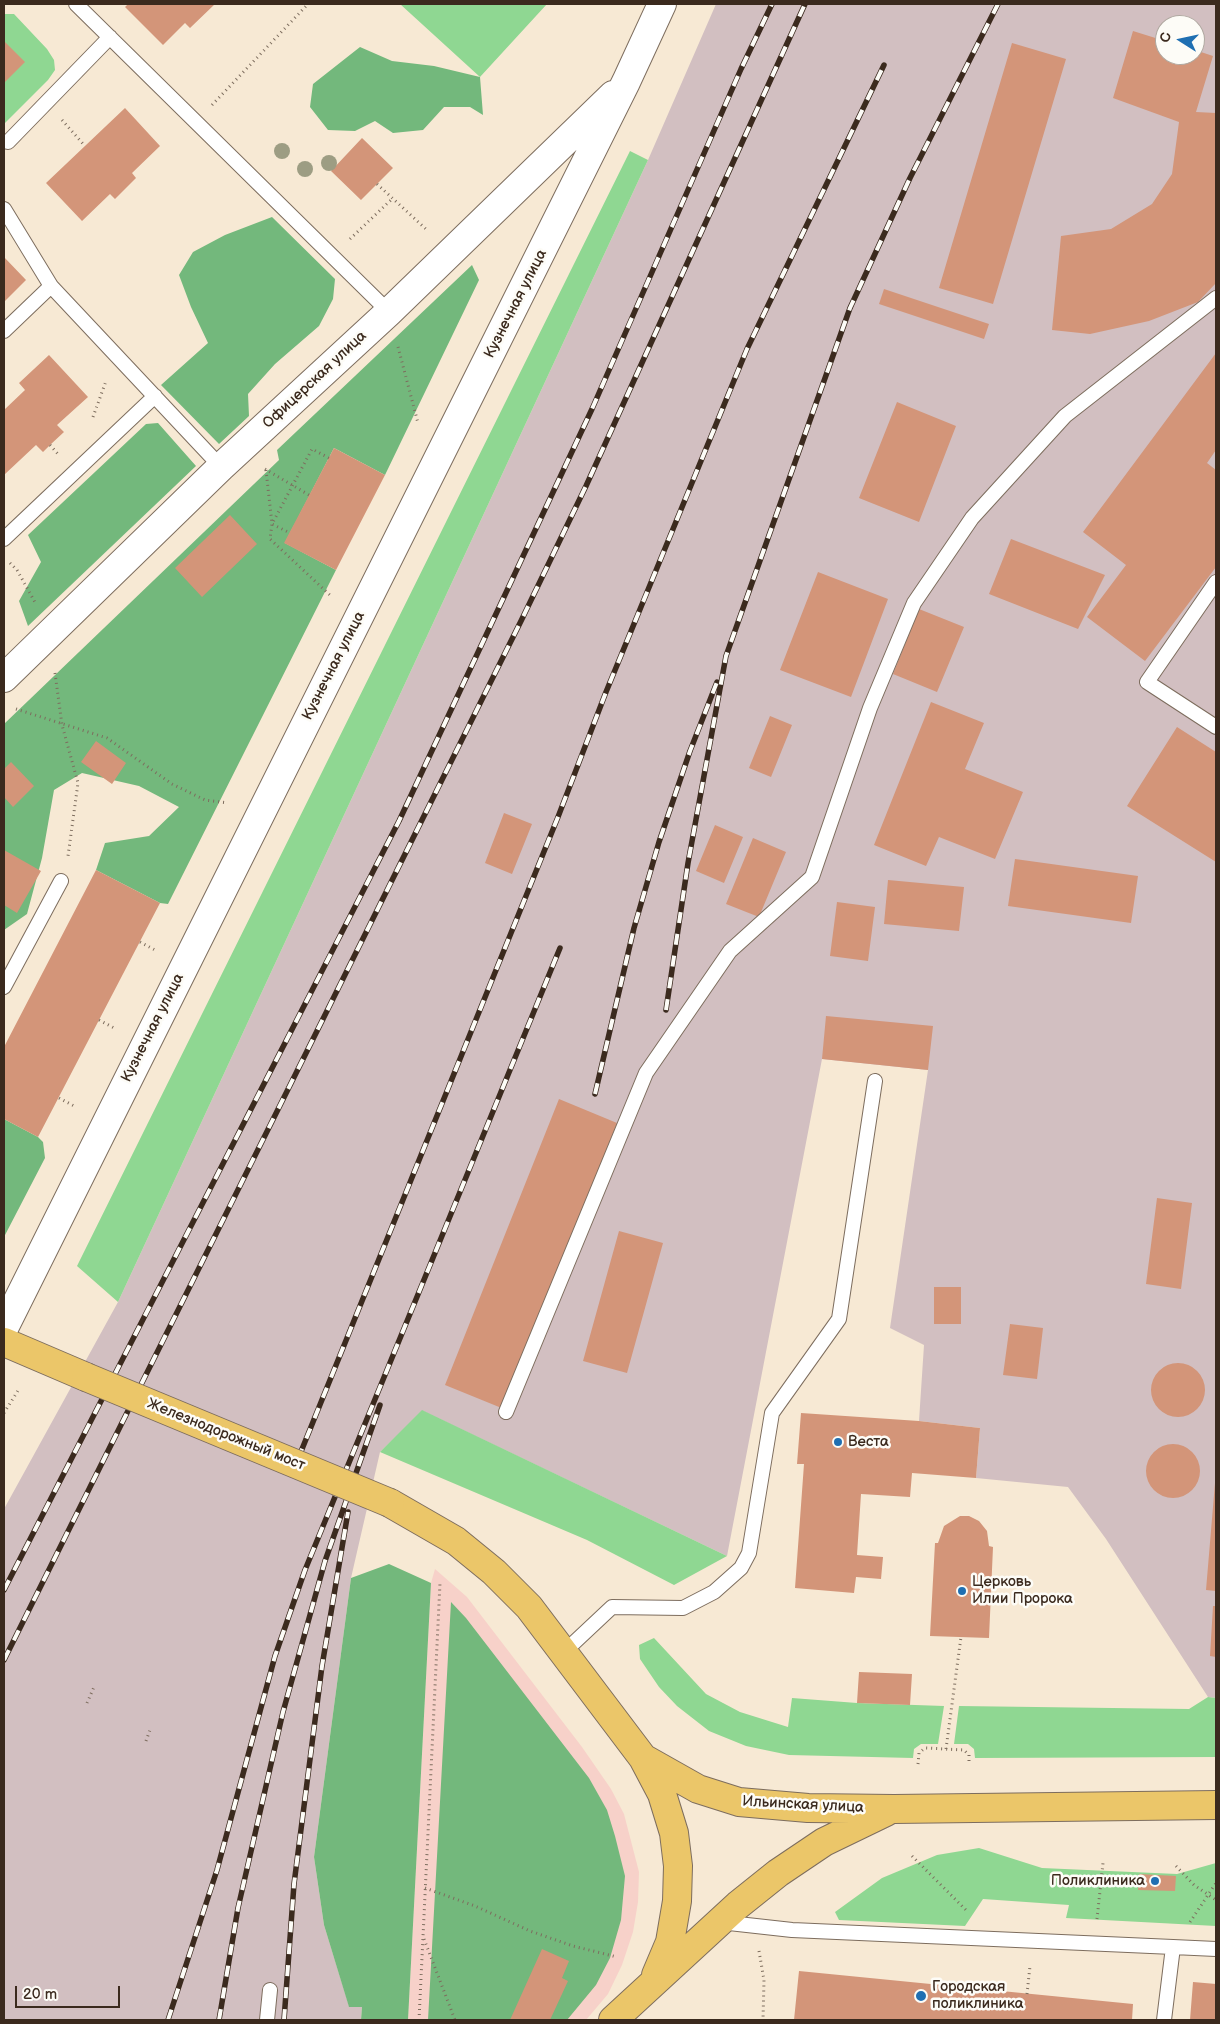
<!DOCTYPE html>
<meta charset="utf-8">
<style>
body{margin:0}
#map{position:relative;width:1220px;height:2024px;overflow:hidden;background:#f7e9d4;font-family:"Balsamiq Sans",sans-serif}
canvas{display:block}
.frame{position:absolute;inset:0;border:5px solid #3b2a1e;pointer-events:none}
.north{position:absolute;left:1155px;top:15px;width:50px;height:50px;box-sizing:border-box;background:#fdfcf7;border:1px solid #afa8a0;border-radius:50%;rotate:280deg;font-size:14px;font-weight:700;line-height:20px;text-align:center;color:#3b2a1e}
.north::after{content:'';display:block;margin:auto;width:18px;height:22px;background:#1f6fb2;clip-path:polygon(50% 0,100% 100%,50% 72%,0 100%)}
.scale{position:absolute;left:15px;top:1986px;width:105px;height:22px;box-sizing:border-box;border:2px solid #3b2a1e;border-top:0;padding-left:6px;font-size:15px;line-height:18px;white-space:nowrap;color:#3b2a1e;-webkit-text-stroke:4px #fdfcf7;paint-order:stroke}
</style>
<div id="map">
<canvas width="1220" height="2024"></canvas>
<div class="frame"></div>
<div class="north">С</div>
<div class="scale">20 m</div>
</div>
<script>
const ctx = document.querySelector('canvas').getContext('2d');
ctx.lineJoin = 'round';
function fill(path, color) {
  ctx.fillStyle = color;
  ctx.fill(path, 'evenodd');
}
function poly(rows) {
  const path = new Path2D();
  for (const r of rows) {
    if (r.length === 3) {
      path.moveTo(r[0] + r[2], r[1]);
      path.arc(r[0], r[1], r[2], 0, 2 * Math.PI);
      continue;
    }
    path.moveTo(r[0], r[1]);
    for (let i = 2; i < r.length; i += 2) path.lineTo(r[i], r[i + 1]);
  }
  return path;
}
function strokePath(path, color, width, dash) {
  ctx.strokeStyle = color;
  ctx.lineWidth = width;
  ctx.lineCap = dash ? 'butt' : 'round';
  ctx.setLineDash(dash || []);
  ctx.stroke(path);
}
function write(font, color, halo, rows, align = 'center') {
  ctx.font = font + ' "Balsamiq Sans",sans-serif';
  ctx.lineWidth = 5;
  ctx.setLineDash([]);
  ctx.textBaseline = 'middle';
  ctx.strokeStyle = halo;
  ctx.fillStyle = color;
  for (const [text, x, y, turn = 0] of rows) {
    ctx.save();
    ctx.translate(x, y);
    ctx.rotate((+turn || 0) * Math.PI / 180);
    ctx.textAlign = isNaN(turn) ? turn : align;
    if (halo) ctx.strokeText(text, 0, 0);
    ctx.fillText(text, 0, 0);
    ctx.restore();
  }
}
fill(poly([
 [435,1569,467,1597,582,1747,611,1789,624,1814,639,1872,638,1902,633,1932,622,1965,608,1994,586,2020,408,2020,431,1583]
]), '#f7d1c9');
fill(poly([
 [716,4,1216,4,1216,1698,1208,1697,1106,1539,1068,1487,976,1478,980,1428,919,1421,924,1345,890,1328,928,1070,822,1059,727,1556,423,1411,380,1452,351,1578,314,1857,324,1925,349,2006,362,2007,361,2020,4,2020,4,1509,118,1302,648,160],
 [1165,25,1195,25,1195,55,1165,55]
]), '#d2bfc1');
fill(poly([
 [400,4,547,4,480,77],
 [4,14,14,14,47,49,54,60,55,70,48,80,4,124],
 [630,151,648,160,118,1302,77,1266],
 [422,1410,727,1556,674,1585,587,1540,380,1452],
 [654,1638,706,1694,740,1712,788,1727,792,1698,857,1703,944,1706,938,1744,921,1744,914,1749,913,1758,789,1755,746,1746,709,1731,677,1706,659,1687,640,1659,639,1645],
 [1208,1697,1216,1698,1216,1757,975,1758,974,1749,968,1744,954,1744,959,1706,1189,1709],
 [979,1848,1042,1868,1177,1874,1216,1863,1216,1926,1066,1918,1069,1905,983,1899,965,1926,839,1920,835,1912,882,1878,937,1855]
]), '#8fd792');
fill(poly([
 [360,47,392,61,434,66,480,77,483,115,470,107,444,107,423,130,393,133,375,121,355,131,328,130,310,107,313,84],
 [272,217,335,279,333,299,319,326,275,364,248,394,249,416,219,444,161,385,208,343,191,307,179,275,193,252,225,235],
 [472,265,479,280,385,475,334,448,285,543,336,570,168,904,160,903,96,870,105,843,149,836,179,807,139,786,82,773,54,790,42,858,27,914,4,930,4,724,279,460,277,450],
 [158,423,196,466,28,626,19,601,41,562,28,535,146,424],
 [4,1119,38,1137,43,1142,45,1158,4,1237],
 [389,1564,431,1583,408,2020,361,2020,362,2007,349,2007,324,1925,314,1857,351,1578],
 [451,1602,466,1618,589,1778,607,1810,615,1836,625,1876,621,1920,610,1958,596,1985,567,2020,428,2020]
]), '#73b87c');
fill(poly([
 [128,4,215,4,190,28,185,23,163,45,125,7],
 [1133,31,1165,41,1165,55,1195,55,1195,50,1213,56,1196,112,1216,113,1216,283,1198,302,1149,321,1090,334,1052,330,1061,236,1111,229,1152,204,1172,174,1179,122,1113,98],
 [4,41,25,62,4,83],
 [1012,43,1066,59,993,304,939,288],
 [125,108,160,146,132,173,136,178,115,199,110,194,82,221,46,183],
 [362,138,393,168,361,200,331,171],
 [4,257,26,280,4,302],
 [884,289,989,324,984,339,879,304],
 [1216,353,1216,450,1207,463,1216,470,1216,567,1145,661,1087,617,1126,565,1083,532],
 [49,355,88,397,57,425,64,432,50,445,43,452,36,445,4,475,4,410,25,390,19,383],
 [897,402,956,426,919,522,859,498],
 [334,448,385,475,336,570,284,543],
 [230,515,257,544,202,597,175,568],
 [1011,539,1105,575,1078,629,989,594],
 [818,572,888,599,851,697,780,670],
 [919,609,964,627,937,692,893,674],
 [931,702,984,723,965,769,1023,792,995,859,939,837,926,866,874,845],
 [770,716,792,725,771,777,749,768],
 [1177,727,1216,752,1216,862,1127,806],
 [96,741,126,763,112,784,81,762],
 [11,762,34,786,13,807,4,797,4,769],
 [504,813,532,824,512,874,485,863],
 [715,825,743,837,724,883,696,871],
 [753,838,786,852,759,917,726,904],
 [4,850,41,871,17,913,4,905],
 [1015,859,1138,876,1131,923,1008,906],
 [96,870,160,903,38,1137,4,1119,4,1047],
 [888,880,964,887,959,931,884,924],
 [837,902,875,907,868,961,830,956],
 [826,1016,933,1026,928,1070,822,1059],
 [559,1099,617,1123,504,1409,445,1385],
 [1157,1198,1192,1203,1181,1289,1146,1284],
 [619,1231,663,1243,627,1373,583,1361],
 [934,1287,961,1287,961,1324,934,1324],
 [1010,1324,1043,1328,1037,1379,1003,1375],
 [1178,1390,27],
 [801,1413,919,1421,980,1428,976,1478,912,1473,910,1497,861,1494,857,1555,883,1557,881,1579,856,1577,854,1593,795,1588,804,1464,797,1464],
 [1173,1471,27],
 [1215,1483,1216,1483,1216,1591,1206,1590],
 [960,1516,969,1516,979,1521,987,1531,989,1546,993,1547,989,1638,930,1636,935,1543,938,1543,944,1526],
 [1213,1606,1216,1606,1216,1657,1210,1656],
 [859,1672,912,1674,910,1705,857,1703],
 [1139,1874,1176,1876,1175,1891,1138,1890],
 [542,1949,569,1961,562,1978,568,1981,550,2020,510,2020],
 [799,1971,1133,2004,1132,2020,794,2020],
 [1193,1982,1216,1984,1216,2020,1190,2020]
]), '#d39579');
const service = poly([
 [76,4,389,312],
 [8,142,110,37],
 [4,209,51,286,221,467],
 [4,331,51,286],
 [4,539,155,396],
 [1216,582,1147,682,1216,727],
 [4,987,61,881],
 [506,1412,646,1073,730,951,812,877,870,708,914,603,972,518,1065,416,1216,298],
 [563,1653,612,1607,683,1608,714,1592,741,1568,749,1553,772,1413,839,1319,875,1081],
 [720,1922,792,1930,1173,1947],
 [267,2020,270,1990],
 [1164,2020,1173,1947,1216,1949]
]);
const minor = poly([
 [4,678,221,467,389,312,613,95],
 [4,1328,626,82,662,4]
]);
const primary = poly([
 [4,1342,86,1377],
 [390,1503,456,1541,494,1572,529,1607,643,1758,698,1789,739,1802,808,1808,894,1809,1216,1805],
 [643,1758,662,1794,674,1833,678,1866,677,1901,670,1942,656,1975],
 [613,2020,738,1905,778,1873,824,1842,886,1812]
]);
strokePath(service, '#7d6d5e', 16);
strokePath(minor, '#7d6d5e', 30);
strokePath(primary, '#7d6d5e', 30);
strokePath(poly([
 [212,105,308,4],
 [62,120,85,146],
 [377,184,427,230],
 [350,239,393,198],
 [398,347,418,423],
 [93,417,106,381],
 [50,445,58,454],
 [329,458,312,449,272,524,270,539,332,597],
 [265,469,309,495],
 [266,470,272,524,290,533],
 [10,563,17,570,36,604],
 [55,673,62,725,78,783,68,856],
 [16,709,107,738,172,784,205,800,228,803],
 [140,942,155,950],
 [99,1020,116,1029],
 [59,1098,76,1107],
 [4,1413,19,1389],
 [87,1703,94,1687],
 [146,1741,150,1730],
 [946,1749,961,1637],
 [918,1764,919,1753,925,1748,964,1750,969,1755,969,1764],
 [912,1856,968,1912],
 [1176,1866,1194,1885,1216,1900],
 [425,1888,475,1906,530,1931,573,1946,617,1957],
 [1097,1919,1103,1863],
 [1190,1922,1216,1883],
 [424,1939,455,2020],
 [759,1951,764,1980,763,2020],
 [1027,1994,1030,1966],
 [419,2020,440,1583]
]), '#7d6d5e', 3, [1, 4]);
strokePath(service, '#fff', 14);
strokePath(minor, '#fff', 28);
strokePath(primary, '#ebc669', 28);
const rail = poly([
 [666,1010,688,863,726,656,850,308,910,178,998,4],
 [595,1094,634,928,659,842,690,751,717,682],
 [298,1459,558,817,606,692,747,349,884,65],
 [4,1590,399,821,592,409,741,69,772,4],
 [4,1660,521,621,586,486,805,4],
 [168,2020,217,1870,275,1656,305,1570,560,948],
 [219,2020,238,1908,283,1712,325,1561,380,1405],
 [284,2020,294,1884,322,1666,348,1512]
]);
strokePath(rail, '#3b2a1e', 5.5);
strokePath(rail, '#fdfcf7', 4, [11]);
const primaryBridge = poly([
 [86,1377,390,1503]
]);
strokePath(primaryBridge, '#7d6d5e', 30, []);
strokePath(primaryBridge, '#ebc669', 28);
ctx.fillStyle = '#9d9d83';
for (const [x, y] of [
 [282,151],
 [329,163],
 [305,169]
]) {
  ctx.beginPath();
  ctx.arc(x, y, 8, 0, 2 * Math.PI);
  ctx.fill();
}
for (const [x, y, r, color] of [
 [838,1442,5,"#1f6fb2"],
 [962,1591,5,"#1f6fb2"],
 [1155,1881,5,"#1f6fb2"],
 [921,1996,6,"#1f6fb2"]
]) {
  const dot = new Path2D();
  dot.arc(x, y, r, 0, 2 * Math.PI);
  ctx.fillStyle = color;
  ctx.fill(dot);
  strokePath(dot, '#fdfcf7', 2);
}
write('15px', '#3b2a1e', '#fdfcf7', [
 ["Кузнечная улица",516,304,-63],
 ["Офицерская улица",315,380,-43],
 ["Кузнечная улица",334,666,-63],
 ["Кузнечная улица",153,1028,-63],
 ["Железнодорожный мост",226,1435,22],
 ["Ильинская улица",803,1805,3]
]);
write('15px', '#3b2a1e', '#fdfcf7', [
 ["Веста",848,1442],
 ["Церковь",972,1582],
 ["Илии Пророка",972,1599],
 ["Поликлиника",1145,1881,"right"],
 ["Городская",932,1987],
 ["поликлиника",932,2004]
], 'left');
</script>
